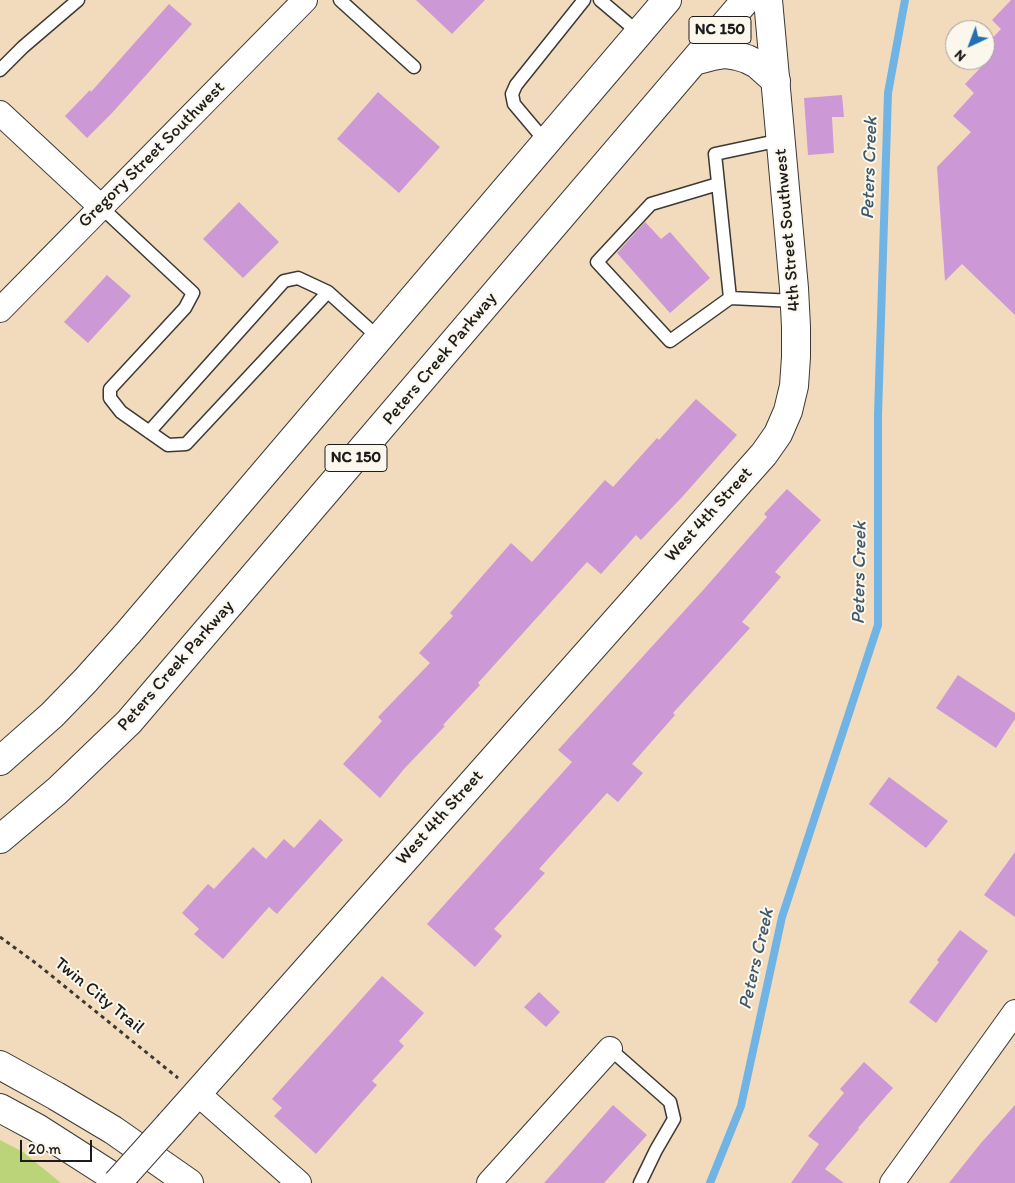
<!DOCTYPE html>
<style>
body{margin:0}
#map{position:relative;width:1015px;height:1183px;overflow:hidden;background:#f1dbbc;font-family:Itim,sans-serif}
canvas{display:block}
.north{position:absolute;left:945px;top:20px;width:50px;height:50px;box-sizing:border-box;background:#fbf7ec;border:1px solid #a29f99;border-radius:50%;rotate:223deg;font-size:14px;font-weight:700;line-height:20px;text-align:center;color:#1c1c1c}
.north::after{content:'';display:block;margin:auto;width:18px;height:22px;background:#1f6fb2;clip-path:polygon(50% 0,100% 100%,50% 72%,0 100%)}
.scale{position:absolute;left:20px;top:1140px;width:72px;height:22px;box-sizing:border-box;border:2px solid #1c1c1c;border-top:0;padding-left:6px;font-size:15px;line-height:18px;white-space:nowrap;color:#1c1c1c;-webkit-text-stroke:4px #fbf7ec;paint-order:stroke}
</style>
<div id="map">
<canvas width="1015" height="1183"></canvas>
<div class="north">N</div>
<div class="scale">20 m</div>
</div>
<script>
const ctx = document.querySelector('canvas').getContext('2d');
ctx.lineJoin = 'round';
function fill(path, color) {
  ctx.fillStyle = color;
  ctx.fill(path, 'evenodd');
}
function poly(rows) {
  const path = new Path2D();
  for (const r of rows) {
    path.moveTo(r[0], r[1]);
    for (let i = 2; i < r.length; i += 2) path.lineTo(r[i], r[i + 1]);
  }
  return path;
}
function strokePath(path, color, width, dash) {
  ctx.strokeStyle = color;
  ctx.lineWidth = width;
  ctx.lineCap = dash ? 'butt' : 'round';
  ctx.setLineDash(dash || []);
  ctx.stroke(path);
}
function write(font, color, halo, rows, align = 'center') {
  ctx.font = font + ' Itim,sans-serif';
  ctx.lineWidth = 4;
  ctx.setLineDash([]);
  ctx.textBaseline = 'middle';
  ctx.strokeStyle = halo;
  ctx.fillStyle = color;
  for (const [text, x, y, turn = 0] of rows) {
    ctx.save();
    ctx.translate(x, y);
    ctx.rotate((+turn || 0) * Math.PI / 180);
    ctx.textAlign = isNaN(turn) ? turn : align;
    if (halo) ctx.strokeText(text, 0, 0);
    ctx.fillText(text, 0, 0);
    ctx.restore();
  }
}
fill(poly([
 [0,1140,23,1152,61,1183,0,1183]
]), '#bcd479');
strokePath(poly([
 [710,1183,741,1106,782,917,878,625,878,415,888,93,905,0]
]), '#70b3e5', 8);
fill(poly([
 [416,0,485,0,452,34],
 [1011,0,1015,0,1015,315,962,264,945,281,937,167,971,132,953,116,974,93,965,84,985,63,985,46,1001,29,992,20],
 [169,4,192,24,112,113,87,138,65,116,90,90,91,92],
 [378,92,440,147,399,193,337,139],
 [842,95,844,117,832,117,834,153,808,155,804,98],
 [239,202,279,242,243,278,203,239],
 [645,222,661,239,670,232,710,278,670,313,617,253],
 [107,275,131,296,88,343,64,322],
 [696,399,737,435,683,496,641,540,636,535,601,574,587,562,478,683,480,685,443,725,445,726,404,769,380,798,343,764,382,721,378,717,430,663,419,653,453,616,450,613,511,543,532,562,605,480,613,487,657,438,659,440],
 [787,489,821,520,775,572,781,577,742,622,750,628,673,713,675,715,632,764,643,773,618,802,607,793,539,869,545,873,494,929,502,936,475,967,427,924,572,762,558,750,705,588,767,517,764,514],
 [958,675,1015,713,1015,719,996,748,936,708],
 [889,777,948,821,926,848,869,804],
 [320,819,343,840,277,914,269,907,223,959,194,934,199,929,182,913,208,884,214,889,253,847,266,859,284,839,294,848],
 [1015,852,1015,917,984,895],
 [960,930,988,951,936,1023,909,1002,939,962,937,960],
 [382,976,424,1013,399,1041,404,1046,372,1081,377,1085,316,1154,274,1116,282,1108,272,1099],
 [539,992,560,1012,546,1027,524,1007],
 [864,1062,893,1088,858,1128,859,1129,825,1169,844,1183,791,1183,819,1144,808,1136,844,1093,840,1089],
 [613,1105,647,1135,604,1183,544,1183],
 [1015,1105,1015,1183,949,1183,981,1143]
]), '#cc98d5');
const lane = poly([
 [340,0,414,67],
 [600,0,639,33],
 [0,70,23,47,78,0],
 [781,140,715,154,730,298,795,301],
 [546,142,514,104,512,94,516,85,584,0],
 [718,184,651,204,597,262,670,341,730,298],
 [101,207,193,293,185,308,110,389,110,398,121,412,168,445,186,444,328,292,379,338],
 [149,432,284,281,298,278,328,292],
 [610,1049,670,1102,674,1119,656,1150,640,1183]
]);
const street = poly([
 [0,113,101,207],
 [0,310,305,0],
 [197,1093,299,1183],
 [489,1183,610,1049],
 [892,1183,1015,1012]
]);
const secondary = poly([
 [170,1124,764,454,778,434,788,411,794,386,796,357,796,327,794,288,768,0]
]);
const primary = poly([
 [694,61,713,56,725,54,737,56,747,59,757,64,776,81],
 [0,761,52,715,85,681,128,633,667,0],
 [0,839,57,791,129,722,746,0]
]);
const highway = poly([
 [0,1065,56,1096,113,1130,189,1183],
 [0,1108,37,1128,123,1183]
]);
strokePath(lane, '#3c3934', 15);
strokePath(street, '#3c3934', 26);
strokePath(secondary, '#3c3934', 30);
strokePath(primary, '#3c3934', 30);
strokePath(highway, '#3c3934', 30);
strokePath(poly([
 [0,937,37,964,178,1078]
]), '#3c3934', 3, [4, 4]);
strokePath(lane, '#fff', 12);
strokePath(street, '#fff', 24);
strokePath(secondary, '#fff', 28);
strokePath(primary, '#fff', 28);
strokePath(highway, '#fff', 28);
const secondaryBridge = poly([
 [117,1183,170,1124]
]);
strokePath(secondaryBridge, '#3c3934', 30, []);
strokePath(secondaryBridge, '#fff', 28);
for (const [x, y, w] of [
 [720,30,62],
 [356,458,62]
]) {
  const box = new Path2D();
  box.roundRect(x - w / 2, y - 13.5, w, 27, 4);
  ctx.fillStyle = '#fbf7ec';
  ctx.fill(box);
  strokePath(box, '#1c1c1c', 1);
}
write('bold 16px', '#1c1c1c', null, [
 ["NC 150",720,30],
 ["NC 150",356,458]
]);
write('18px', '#1c1c1c', '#fbf7ec', [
 ["Gregory Street Southwest",152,155,-45],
 ["4th Street Southwest",788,230,-95],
 ["Peters Creek Parkway",440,359,-50],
 ["West 4th Street",709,515,-48],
 ["Peters Creek Parkway",176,666,-49],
 ["West 4th Street",440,818,-48],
 ["Twin City Trail",99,996,39]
]);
write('italic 19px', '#3e586c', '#fbf7ec', [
 ["Peters Creek",870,168,-88],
 ["Peters Creek",860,573,-89],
 ["Peters Creek",757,959,-77]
]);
</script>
